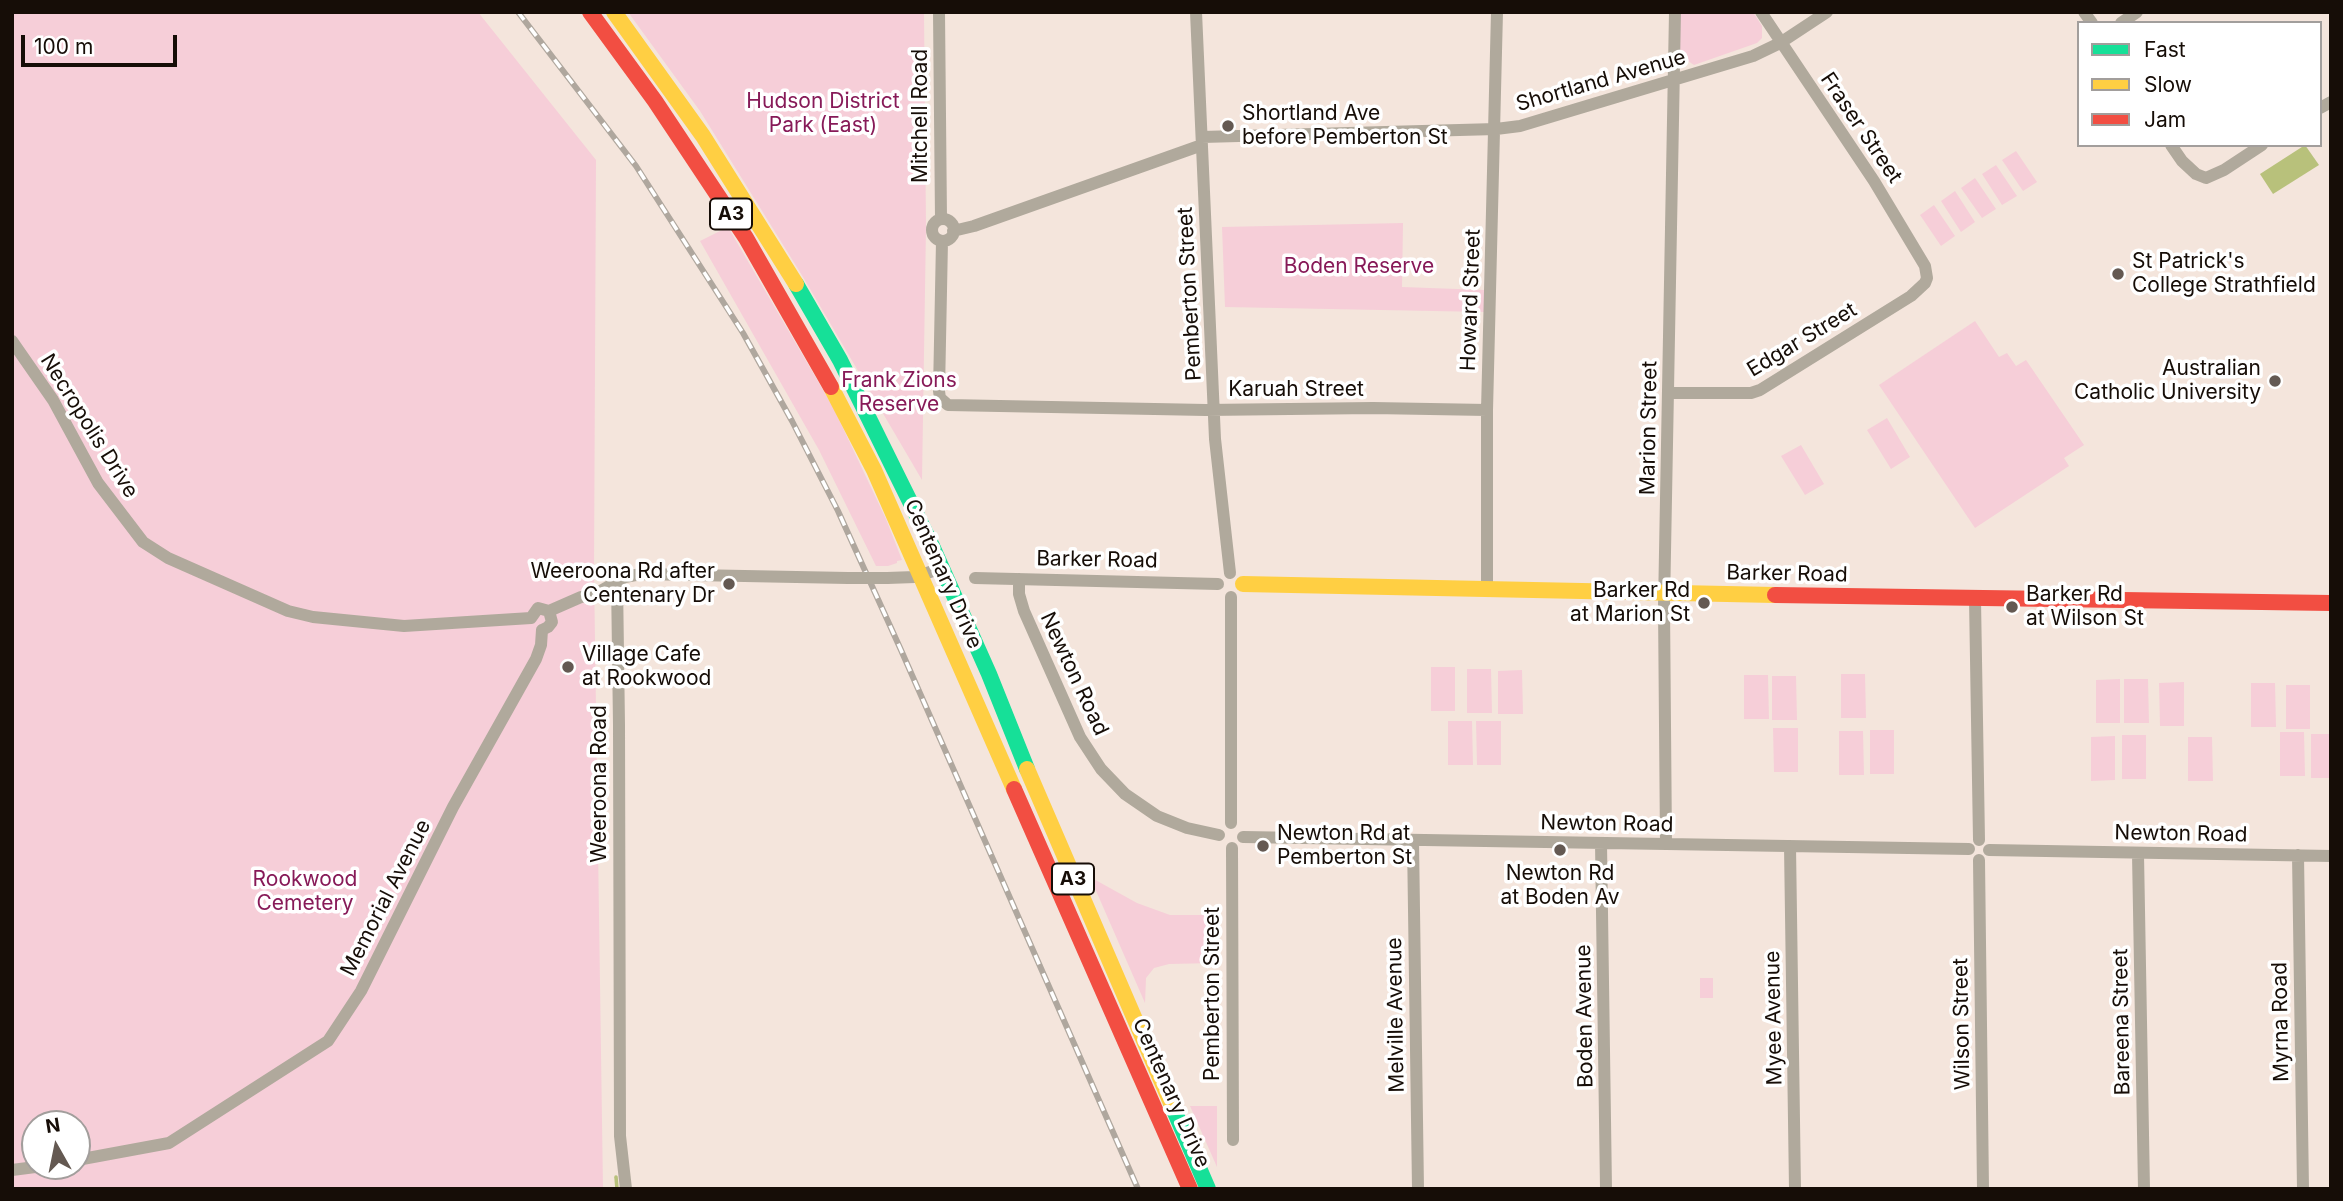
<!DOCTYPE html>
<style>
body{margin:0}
#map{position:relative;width:2343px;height:1201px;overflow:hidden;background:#f4e5dc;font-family:Inter,sans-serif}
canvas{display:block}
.frame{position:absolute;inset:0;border:14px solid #160d07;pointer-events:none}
.legend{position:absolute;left:2077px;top:21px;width:245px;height:126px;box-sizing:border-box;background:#fff;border:2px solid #a29e9c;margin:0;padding:9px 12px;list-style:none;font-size:21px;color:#160d07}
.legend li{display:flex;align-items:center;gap:14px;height:35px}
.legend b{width:35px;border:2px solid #a29e9c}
.north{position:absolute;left:21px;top:1110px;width:70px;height:70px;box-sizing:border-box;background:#fff;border:2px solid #a29e9c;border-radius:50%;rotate:351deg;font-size:19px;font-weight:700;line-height:28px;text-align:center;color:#160d07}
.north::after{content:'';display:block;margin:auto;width:24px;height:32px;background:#645952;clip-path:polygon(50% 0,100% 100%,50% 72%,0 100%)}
.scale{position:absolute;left:21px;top:35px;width:156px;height:32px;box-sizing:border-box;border:4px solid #160d07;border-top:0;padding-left:9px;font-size:21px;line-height:24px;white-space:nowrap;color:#160d07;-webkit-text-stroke:5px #fff;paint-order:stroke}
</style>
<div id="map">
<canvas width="2343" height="1201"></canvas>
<div class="frame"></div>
<ul class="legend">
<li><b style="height:9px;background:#16e098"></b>Fast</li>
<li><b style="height:9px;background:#ffcf43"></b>Slow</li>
<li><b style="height:9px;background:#f24e42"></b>Jam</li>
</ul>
<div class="north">N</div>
<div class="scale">100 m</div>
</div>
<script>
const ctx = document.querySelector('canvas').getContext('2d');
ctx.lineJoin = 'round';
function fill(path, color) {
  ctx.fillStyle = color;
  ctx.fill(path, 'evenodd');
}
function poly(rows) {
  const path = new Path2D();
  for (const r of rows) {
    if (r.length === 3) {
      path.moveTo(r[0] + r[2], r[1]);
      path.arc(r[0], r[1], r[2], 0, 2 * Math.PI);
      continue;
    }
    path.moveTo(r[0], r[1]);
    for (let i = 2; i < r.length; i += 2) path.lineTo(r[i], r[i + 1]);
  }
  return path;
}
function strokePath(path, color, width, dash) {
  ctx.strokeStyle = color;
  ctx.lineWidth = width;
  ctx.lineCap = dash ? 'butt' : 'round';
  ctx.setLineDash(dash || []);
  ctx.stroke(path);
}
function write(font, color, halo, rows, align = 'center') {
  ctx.font = font + ' Inter,sans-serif';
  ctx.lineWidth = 7;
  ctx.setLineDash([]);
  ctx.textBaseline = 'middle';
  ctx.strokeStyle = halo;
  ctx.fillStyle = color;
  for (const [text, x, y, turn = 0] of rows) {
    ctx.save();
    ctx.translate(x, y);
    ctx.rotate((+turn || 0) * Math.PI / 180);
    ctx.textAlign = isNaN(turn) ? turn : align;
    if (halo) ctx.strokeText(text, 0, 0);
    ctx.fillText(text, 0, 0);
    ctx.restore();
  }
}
fill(poly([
 [12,12,478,12,596,160,594,572,603,1189,12,1189],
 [35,1124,77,1124,77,1166,35,1166],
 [628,12,924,12,926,227,922,480,803,277,700,111],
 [1679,12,1753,12,1762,26,1762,38,1757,43,1694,65,1682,57,1678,47],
 [2016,151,2037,182,2023,191,2002,160],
 [1996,165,2017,196,2002,205,1982,174],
 [1975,178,1996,209,1982,218,1961,188],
 [1955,191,1975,222,1961,232,1941,201],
 [1934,205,1955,236,1941,246,1920,215],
 [1403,223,1402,287,1485,290,1485,312,1225,307,1222,227],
 [728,227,833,407,886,519,902,560,897,561,897,563,888,566,876,566,819,450,700,241],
 [1975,321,1999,357,2007,353,2016,366,2026,360,2084,445,2064,458,2069,466,1975,528,1879,385],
 [1887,418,1910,457,1891,469,1867,430],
 [1801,445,1824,484,1805,495,1781,456],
 [1431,667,1455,667,1455,711,1431,711],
 [1467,669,1491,669,1492,713,1467,713],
 [1522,670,1523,714,1498,714,1498,671],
 [1841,674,1865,674,1866,718,1841,718],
 [1744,675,1768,675,1769,719,1744,719],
 [1772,676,1796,676,1797,720,1772,720],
 [2120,679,2120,723,2096,723,2096,680],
 [2124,679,2148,679,2149,723,2124,723],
 [2184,682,2184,726,2160,726,2159,683],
 [2251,683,2275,683,2276,727,2251,727],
 [2286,685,2310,685,2310,729,2286,729],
 [1448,721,1472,721,1473,765,1448,765],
 [1476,721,1501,721,1501,765,1477,765],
 [1773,728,1798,728,1798,772,1774,772],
 [1870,730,1894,730,1894,774,1870,774],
 [1839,731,1863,731,1864,775,1839,775],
 [2280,732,2304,732,2305,776,2280,776],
 [2311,734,2331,734,2331,778,2311,778],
 [2122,735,2146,735,2146,779,2122,779],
 [2115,736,2115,780,2091,781,2091,737],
 [2188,737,2212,737,2213,781,2188,781],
 [1090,877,1137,903,1170,915,1215,915,1216,963,1169,964,1154,968,1146,978,1145,1003],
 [1700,978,1713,978,1713,998,1700,998],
 [1190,1106,1217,1106,1217,1167]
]), '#f6ced8');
fill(poly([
 [2305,145,2319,165,2273,194,2260,174]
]), '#b8c17b');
strokePath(poly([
 [616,1177,617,1189]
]), '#b8c17b', 3.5);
strokePath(poly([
 [939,12,941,219],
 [1196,12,1215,439,1230,573],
 [2084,12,2092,23],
 [2121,23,2137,12],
 [2320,108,2331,102],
 [1202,137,1496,129,1520,126,1753,56,1780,43,1827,12],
 [2171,145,2182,161,2196,174,2206,178,2224,170,2262,145],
 [943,230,11],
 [953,231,974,226,1202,145],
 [942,241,939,391,940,398,948,405,1206,410,1373,408,1487,410],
 [12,341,53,400,98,483,143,542,168,558,288,611,313,617,404,626,531,618],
 [1668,393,1751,393,1760,390,1911,296,1925,283,1927,278,1925,266,1874,181,1761,12],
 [887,578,915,577,942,568],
 [975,578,1218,584],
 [1019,579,1019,594,1024,611,1080,737,1101,769,1125,794,1157,816,1187,828,1219,835],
 [617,581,619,725,620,1136,626,1189],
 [1487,588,1487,410,1497,12],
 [1231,597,1231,823],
 [1975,599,1979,840],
 [549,611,581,597,592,596,625,577,641,574,848,578],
 [531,618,538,608,549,611,552,622,548,627,542,630],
 [1243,837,1969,849],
 [1413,840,1418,1189],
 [1601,843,1606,1189],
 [1666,844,1664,606,1675,12],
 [1790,846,1795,1189],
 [1232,848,1233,1140],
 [1989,850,2331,856],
 [2138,854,2144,1189],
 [2298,855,2303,1189],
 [1979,860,1983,1189],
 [77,1160,169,1143,328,1041,361,991,453,807,536,659,541,645,542,630],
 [12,1170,43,1166]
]), '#b0a99c', 12);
strokePath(poly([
 [796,284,840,360,932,546,989,674,1027,769],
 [1171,1103,1208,1189]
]), '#16e098', 16);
strokePath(poly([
 [614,12,703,136,796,284],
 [831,387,874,470,1014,789],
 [1243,584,1775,595],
 [1027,769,1171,1103]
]), '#ffcf43', 16);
strokePath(poly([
 [590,12,655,101,746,238,831,387],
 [1775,595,2331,603],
 [1014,789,1190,1189]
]), '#f24e42', 16);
const rail = poly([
 [518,12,636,166,743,333,792,421,838,511,901,650,1138,1189]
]);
strokePath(rail, '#afa79e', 6);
strokePath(rail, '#fff', 3.5, [10]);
strokePath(poly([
 [848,578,887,578]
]), '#b0a99c', 12);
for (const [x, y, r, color] of [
 [1228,126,7,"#645952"],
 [2118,274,7,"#645952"],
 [2275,381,7,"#645952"],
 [729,584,7,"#645952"],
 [1704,603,7,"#645952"],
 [2012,607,7,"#645952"],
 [568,667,7,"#645952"],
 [1263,846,7,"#645952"],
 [1560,850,7,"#645952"]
]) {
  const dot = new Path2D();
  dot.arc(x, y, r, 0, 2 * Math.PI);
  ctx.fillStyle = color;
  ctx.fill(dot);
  strokePath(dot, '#fff', 2.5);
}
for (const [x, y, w] of [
 [731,214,42],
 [1073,879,42]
]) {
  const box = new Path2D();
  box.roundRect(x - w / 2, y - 15.5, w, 31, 5);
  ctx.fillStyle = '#fff';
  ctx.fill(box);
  strokePath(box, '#160d07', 2);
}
write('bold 19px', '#160d07', null, [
 ["A3",731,214],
 ["A3",1073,879]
]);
write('21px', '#160d07', '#fff', [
 ["Shortland Avenue",1601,81,-16],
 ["Mitchell Road",921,116,-90],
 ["Fraser Street",1861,128,56],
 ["Pemberton Street",1190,294,-93],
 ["Howard Street",1471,300,-88],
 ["Edgar Street",1802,340,-31],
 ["Karuah Street",1296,390],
 ["Necropolis Drive",89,426,58],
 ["Marion Street",1649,428,-89],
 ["Barker Road",1097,560,1],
 ["Centenary Drive",943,574,66],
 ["Barker Road",1787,574,1],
 ["Newton Road",1074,674,65],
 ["Weeroona Road",600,784,-90],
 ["Newton Road",1607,824,1],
 ["Newton Road",2181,834,1],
 ["Memorial Avenue",386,898,-63],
 ["Pemberton Street",1213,994,-90],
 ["Melville Avenue",1396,1015,-91],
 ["Boden Avenue",1585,1016,-91],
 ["Myee Avenue",1774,1018,-91],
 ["Bareena Street",2122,1022,-91],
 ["Myrna Road",2281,1022,-91],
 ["Wilson Street",1962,1024,-91],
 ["Centenary Drive",1171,1093,66]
]);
write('21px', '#871a58', '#fff', [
 ["Hudson District",823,102],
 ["Park (East)",823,126],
 ["Boden Reserve",1359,267],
 ["Frank Zions",899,381],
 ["Reserve",899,405],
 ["Rookwood",305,880],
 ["Cemetery",305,904]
]);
write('21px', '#160d07', '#fff', [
 ["Shortland Ave",1242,114],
 ["before Pemberton St",1242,138],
 ["St Patrick's",2132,262],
 ["College Strathfield",2132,286],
 ["Australian",2261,369,"right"],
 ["Catholic University",2261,393,"right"],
 ["Weeroona Rd after",715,572,"right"],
 ["Centenary Dr",715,596,"right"],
 ["Barker Rd",1690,591,"right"],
 ["at Marion St",1690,615,"right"],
 ["Barker Rd",2026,595],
 ["at Wilson St",2026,619],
 ["Village Cafe",582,655],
 ["at Rookwood",582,679],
 ["Newton Rd at",1277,834],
 ["Pemberton St",1277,858],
 ["Newton Rd",1560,874,"center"],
 ["at Boden Av",1560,898,"center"]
], 'left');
</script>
